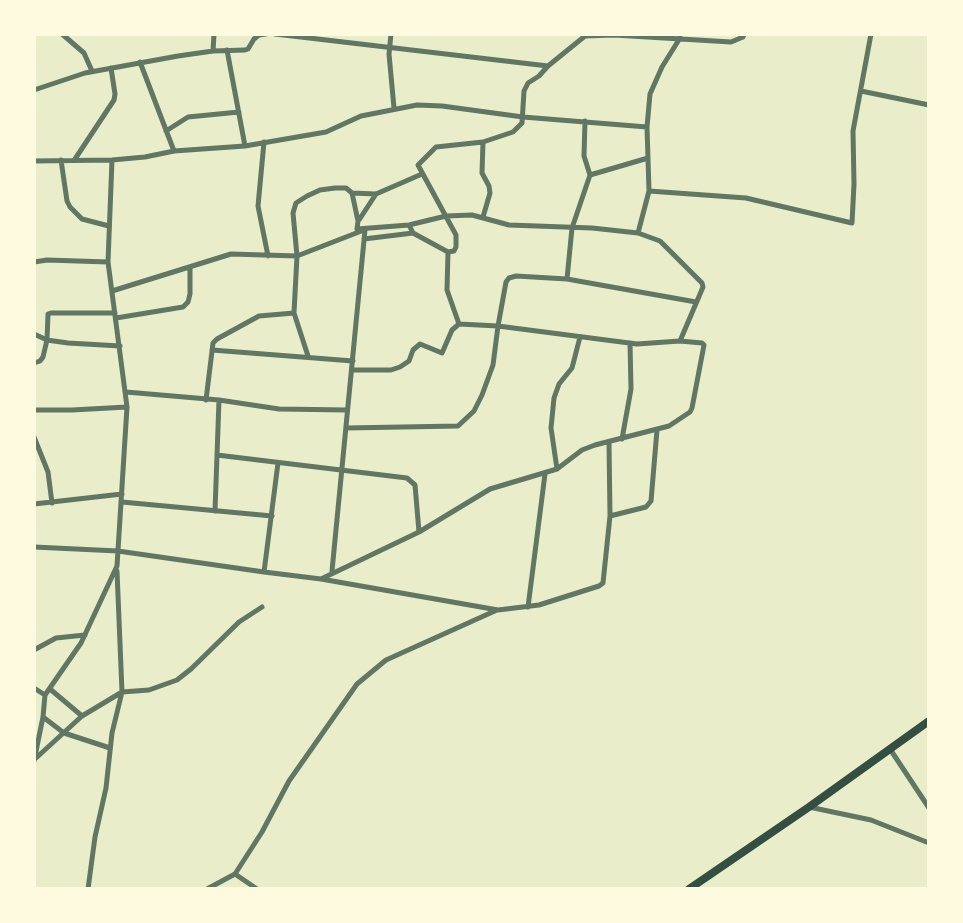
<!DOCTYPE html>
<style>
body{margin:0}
#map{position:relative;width:963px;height:923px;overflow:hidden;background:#e9edc9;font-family:Jost,sans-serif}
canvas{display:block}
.frame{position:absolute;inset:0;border:36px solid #fefae0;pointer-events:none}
</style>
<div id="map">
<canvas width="963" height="923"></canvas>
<div class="frame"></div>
</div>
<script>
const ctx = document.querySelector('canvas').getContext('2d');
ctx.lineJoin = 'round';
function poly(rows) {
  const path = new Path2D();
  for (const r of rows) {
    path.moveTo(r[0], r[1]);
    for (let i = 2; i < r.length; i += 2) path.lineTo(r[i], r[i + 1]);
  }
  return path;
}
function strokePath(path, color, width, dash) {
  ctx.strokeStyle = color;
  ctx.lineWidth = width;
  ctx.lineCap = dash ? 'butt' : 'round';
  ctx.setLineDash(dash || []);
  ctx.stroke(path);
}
strokePath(poly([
 [62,34,84,53,92,71],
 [275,34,548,66],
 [391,34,389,54,394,108],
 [227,50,245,146],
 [213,51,214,34],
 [140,62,174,151],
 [34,90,85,73,178,56,213,51,245,50,248,49,254,39,259,35,266,34],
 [861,91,929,105],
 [166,131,188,117,239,112],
 [264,142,258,206,268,256],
 [75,159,114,100,115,94,111,68],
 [61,160,67,201,70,207,82,219,109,226],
 [34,161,112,160,145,157,174,151,245,146,326,132,361,116,417,105,442,106,523,117,647,127],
 [590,175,648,158],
 [649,191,746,198,852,223,854,184,853,131,871,34],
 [483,217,490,193,489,186,482,173,483,142],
 [359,220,376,194],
 [409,225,413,233,448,252,454,251,456,247,456,235,418,165,436,147,483,142,513,132,522,123,524,91,528,83,539,76,548,66,585,36,614,35,731,42,743,37,744,34],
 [357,229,409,225,446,216,472,215,509,225,592,228,638,233,660,241,702,283,703,287,680,341],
 [638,233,649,191,647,127,650,94,662,67,680,38,680,34],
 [364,239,413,233],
 [448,252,447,290,459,324],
 [34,262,47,260,108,262],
 [567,279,696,302],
 [112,291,231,254,297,256,364,230],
 [116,318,183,307,188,302,190,294,190,268],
 [34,334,47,340,68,343,120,346],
 [212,350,353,361],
 [308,356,294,313,297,256,293,213,296,203,307,196,320,190,335,188,346,188,352,193,376,194,422,174],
 [34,363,40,361,43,357,47,340,48,314,51,313,115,313],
 [126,392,219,400,279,409,347,410],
 [206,400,213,343,217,339,259,316,294,313],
 [34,410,72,410,127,407],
 [346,428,458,426,474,411,482,395,493,365,498,326,506,282,509,278,516,276,567,279,572,228,590,175,584,156,585,121],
 [34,437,48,472,52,503],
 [622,439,631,389,630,343],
 [217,455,407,478,415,485,419,532],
 [557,469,551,428,554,398,559,384,572,368,580,337],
 [122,502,272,516],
 [34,504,122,494],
 [215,511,219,400],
 [610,516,646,507,651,501,657,430],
 [34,547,118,551,264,572,321,579,498,610,539,605,599,586,603,583,610,516,609,442],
 [332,571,365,230,357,229,358,221,352,193],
 [264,572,278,463],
 [321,579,419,532,490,489,557,469,582,450,595,445,669,426,690,412,692,408,704,345,702,343,680,341,637,344,498,326,459,324,452,330,442,353,420,344,413,350,409,361,400,367,391,370,352,370],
 [528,607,545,474],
 [34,650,56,638,85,635],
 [34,688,45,695],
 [50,689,82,716],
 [43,717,64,733,110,748],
 [890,749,929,808],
 [36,758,82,716,122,692,149,690,177,680,191,669,239,622,262,607],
 [34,761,43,717,45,695,81,643,117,566,127,407,108,262,112,160],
 [809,807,871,820,929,843],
 [235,874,257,889],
 [88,889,95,837,106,788,112,733,122,692,117,571],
 [207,889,235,874,262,832,289,781,357,684,386,660,497,610]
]), '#617663', 5);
strokePath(poly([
 [689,889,809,807,929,721]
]), '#344e41', 8);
</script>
